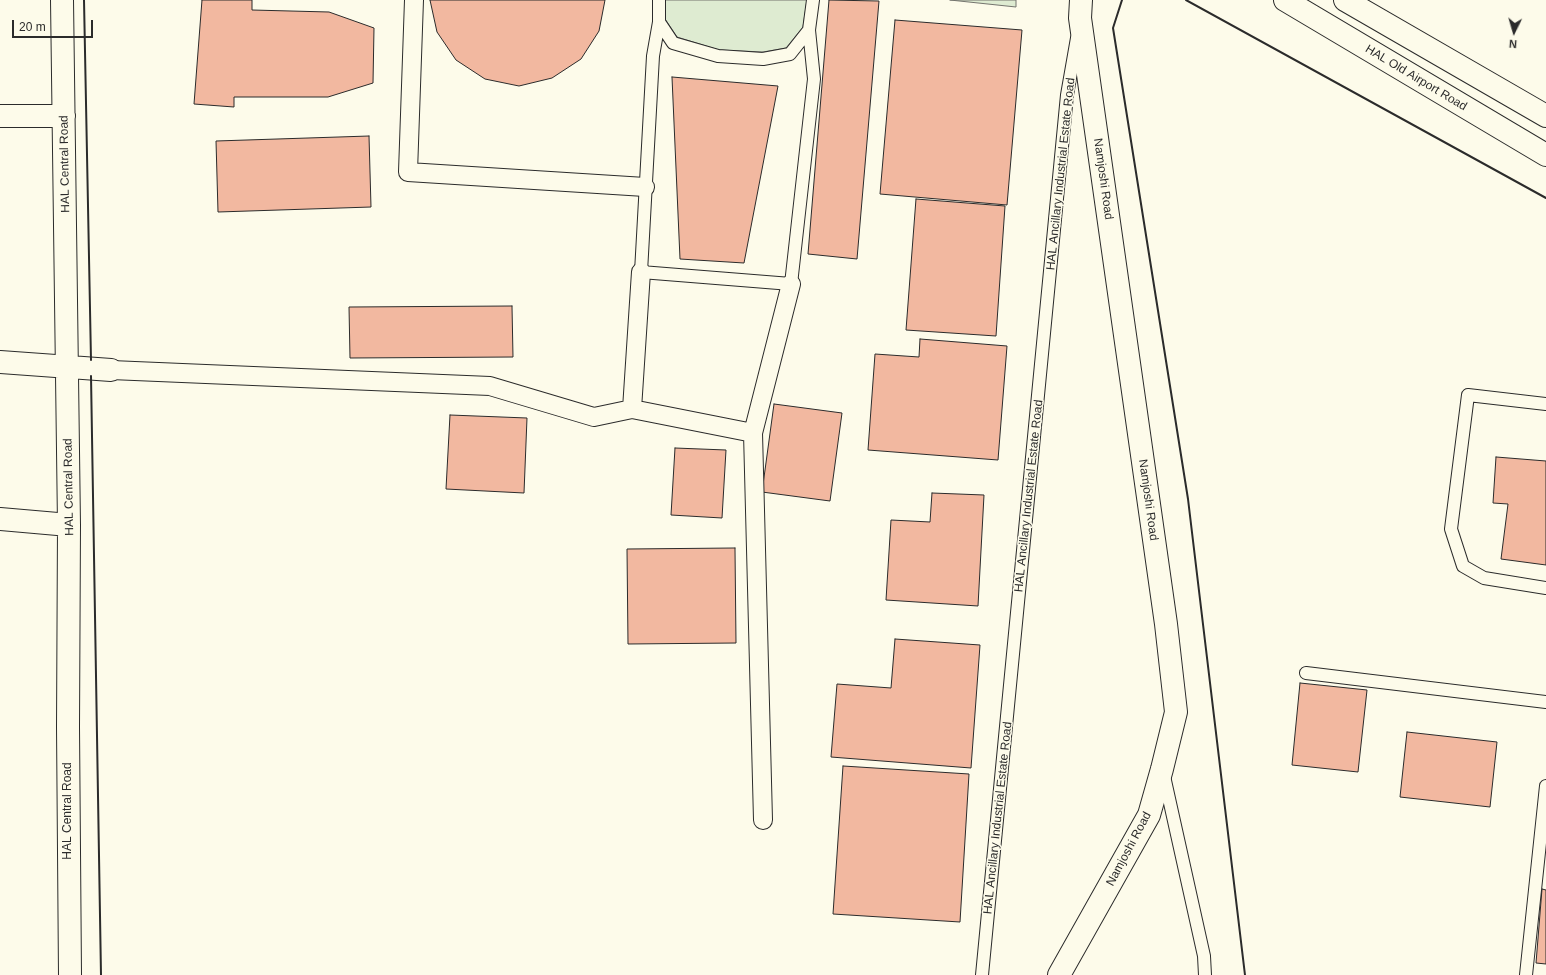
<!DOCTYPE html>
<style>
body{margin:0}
#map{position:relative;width:1546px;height:975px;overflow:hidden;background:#fdfbea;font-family:Helvetica,sans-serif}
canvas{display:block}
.north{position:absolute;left:1494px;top:12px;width:40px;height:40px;-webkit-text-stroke:3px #fdfbea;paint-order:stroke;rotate:185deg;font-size:11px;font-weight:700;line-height:16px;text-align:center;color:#2b2b2b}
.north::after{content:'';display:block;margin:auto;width:14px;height:18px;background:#2b2b2b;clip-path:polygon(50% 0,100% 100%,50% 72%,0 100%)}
.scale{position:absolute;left:12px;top:20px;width:81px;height:18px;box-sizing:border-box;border:2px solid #2b2b2b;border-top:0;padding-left:5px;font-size:12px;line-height:14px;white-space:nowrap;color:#2b2b2b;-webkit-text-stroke:3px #fdfbea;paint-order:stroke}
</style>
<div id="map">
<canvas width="1546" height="975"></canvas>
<div class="north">N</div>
<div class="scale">20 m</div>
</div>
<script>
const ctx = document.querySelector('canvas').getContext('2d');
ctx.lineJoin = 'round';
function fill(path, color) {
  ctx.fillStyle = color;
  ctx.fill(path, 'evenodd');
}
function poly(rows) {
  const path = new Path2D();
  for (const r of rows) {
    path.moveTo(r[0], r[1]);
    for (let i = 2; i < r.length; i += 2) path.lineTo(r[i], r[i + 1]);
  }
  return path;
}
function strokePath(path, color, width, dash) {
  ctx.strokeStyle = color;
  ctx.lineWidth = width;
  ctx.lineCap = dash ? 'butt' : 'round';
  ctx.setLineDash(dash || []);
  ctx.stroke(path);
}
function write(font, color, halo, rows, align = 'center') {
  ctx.font = font + ' Helvetica,sans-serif';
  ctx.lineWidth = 3;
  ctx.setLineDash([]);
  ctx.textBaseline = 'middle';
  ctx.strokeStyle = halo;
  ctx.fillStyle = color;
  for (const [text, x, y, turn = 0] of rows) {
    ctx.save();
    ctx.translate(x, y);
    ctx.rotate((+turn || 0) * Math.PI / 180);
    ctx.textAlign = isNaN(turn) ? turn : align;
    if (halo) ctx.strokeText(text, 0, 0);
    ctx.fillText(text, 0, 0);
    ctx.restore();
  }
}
const green = poly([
 [665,0,807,0,803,27,786,48,763,52,719,50,677,37,665,19,665,0],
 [950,0,1016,0,1016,7,950,0]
]);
fill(green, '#deebd1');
strokePath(green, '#74746e', 1);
const building = poly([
 [202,0,252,0,252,10,329,12,374,28,373,83,328,97,234,97,234,107,194,104,202,0],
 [430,0,605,0,599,31,581,59,552,78,519,86,485,79,456,60,437,32,430,0],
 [829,0,879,1,857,259,808,254,829,0],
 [895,20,1022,30,1007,205,880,194,895,20],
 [672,77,778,86,744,263,680,259,672,77],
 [369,136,371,207,218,212,216,141,369,136],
 [916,199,1005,206,996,336,906,330,916,199],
 [512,306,513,357,350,358,349,307,512,306],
 [920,339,1007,346,998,460,868,450,875,354,919,357,920,339],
 [774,404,842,413,830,501,762,492,774,404],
 [450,415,527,418,524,493,446,489,450,415],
 [675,448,726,450,722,518,671,515,675,448],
 [1496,457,1546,461,1546,565,1501,559,1508,504,1493,503,1496,457],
 [932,493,984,495,978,606,886,600,891,520,930,522,932,493],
 [735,548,736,643,628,644,627,549,735,548],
 [895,639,980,645,971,768,831,757,837,684,891,688,895,639],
 [1300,683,1367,690,1358,772,1292,765,1300,683],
 [1407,732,1497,742,1490,807,1400,797,1407,732],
 [843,766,969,774,960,922,833,914,843,766],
 [1542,889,1546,890,1546,964,1536,963,1542,889]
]);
fill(building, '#f2b8a0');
strokePath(building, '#2b2b2b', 1);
const service = poly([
 [659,0,659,22,673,43,718,56,763,59,790,54,809,30,813,0],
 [659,22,653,56,641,272,791,284,814,79,809,30],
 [1546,404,1468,395,1451,529,1463,566,1484,578,1546,588],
 [1306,673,1546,702],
 [1164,776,1204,956,1205,975],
 [982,975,1067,95,1077,38],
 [1526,975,1546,786]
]);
const pedestrian = poly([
 [414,0,408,172,645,187],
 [111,370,490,386,594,417,632,409,753,433,791,284],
 [632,409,641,272],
 [753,433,763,820]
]);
const minor = poly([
 [62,0,69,525,68,727,70,975],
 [0,116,64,116],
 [0,362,111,370],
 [0,519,69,525]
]);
const secondary = poly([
 [1059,975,1149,815,1162,769,1176,712,1166,624,1080,18,1081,0]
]);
const primary = poly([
 [1285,0,1546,155],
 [1345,0,1546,116]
]);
strokePath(service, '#2b2b2b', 14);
strokePath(pedestrian, '#2b2b2b', 20);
strokePath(minor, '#2b2b2b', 24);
strokePath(secondary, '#2b2b2b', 24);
strokePath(primary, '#2b2b2b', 24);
strokePath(service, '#fdfbea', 12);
strokePath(pedestrian, '#fdfbea', 18);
strokePath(minor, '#fdfbea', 22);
strokePath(secondary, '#fdfbea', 22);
strokePath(primary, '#fdfbea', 22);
strokePath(poly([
 [84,0,91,360],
 [1122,0,1113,28,1188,499,1245,975],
 [1186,0,1546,198],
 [91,376,101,975]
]), '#2b2b2b', 2);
write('12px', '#2b2b2b', '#fdfbea', [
 ["HAL Old Airport Road",1416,78,31],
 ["HAL Central Road",65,164,-91],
 ["HAL Ancillary Industrial Estate Road",1061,174,-84],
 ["Namjoshi Road",1103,179,82],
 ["HAL Central Road",69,487,-91],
 ["HAL Ancillary Industrial Estate Road",1029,496,-84],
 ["Namjoshi Road",1148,500,82],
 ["HAL Central Road",68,811,-90],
 ["HAL Ancillary Industrial Estate Road",998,818,-84],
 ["Namjoshi Road",1129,849,-62]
]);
</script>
